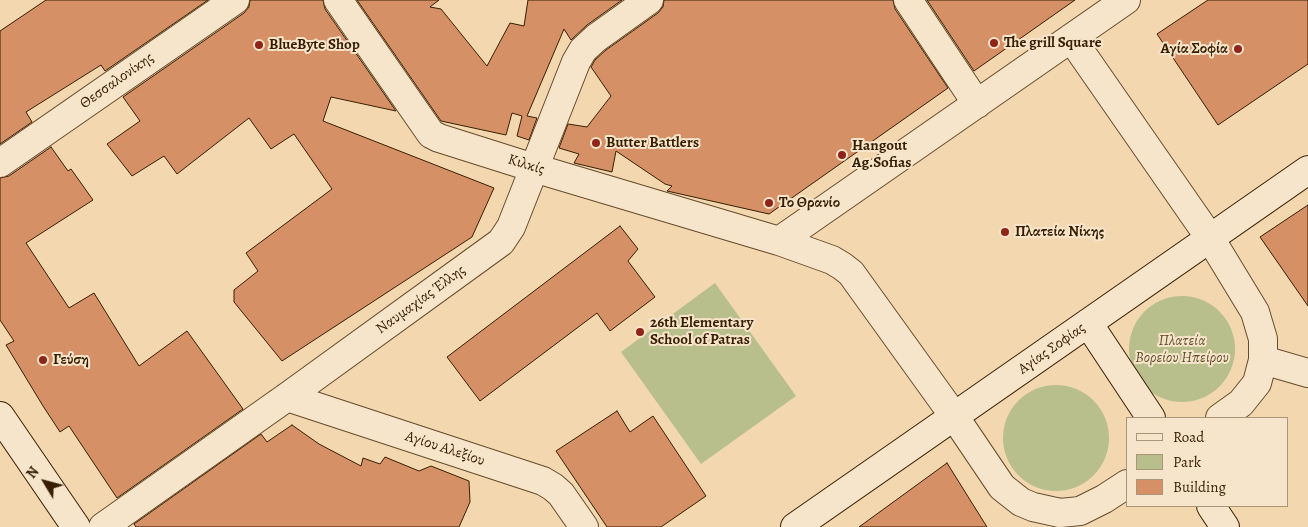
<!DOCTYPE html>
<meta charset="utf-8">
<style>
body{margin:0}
#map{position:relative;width:1308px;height:527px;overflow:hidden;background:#f3d7af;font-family:Alegreya,serif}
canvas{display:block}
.legend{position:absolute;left:1126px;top:417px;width:162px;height:90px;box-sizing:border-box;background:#f7e5cb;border:1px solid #aa957a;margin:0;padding:6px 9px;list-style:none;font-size:15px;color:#371e01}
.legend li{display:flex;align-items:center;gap:10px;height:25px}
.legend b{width:25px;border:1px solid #aa957a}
.north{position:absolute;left:20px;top:457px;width:50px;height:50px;-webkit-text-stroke:4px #f7e5cb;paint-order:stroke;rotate:307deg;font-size:14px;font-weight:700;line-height:20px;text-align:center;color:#371e01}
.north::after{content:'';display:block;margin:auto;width:18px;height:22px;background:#371e01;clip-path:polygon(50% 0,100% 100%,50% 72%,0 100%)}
</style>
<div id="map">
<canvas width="1308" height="527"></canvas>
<ul class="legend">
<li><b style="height:6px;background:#f7e5cb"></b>Road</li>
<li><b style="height:14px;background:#b8bf8d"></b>Park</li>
<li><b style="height:14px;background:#d59066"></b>Building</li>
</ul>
<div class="north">N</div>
</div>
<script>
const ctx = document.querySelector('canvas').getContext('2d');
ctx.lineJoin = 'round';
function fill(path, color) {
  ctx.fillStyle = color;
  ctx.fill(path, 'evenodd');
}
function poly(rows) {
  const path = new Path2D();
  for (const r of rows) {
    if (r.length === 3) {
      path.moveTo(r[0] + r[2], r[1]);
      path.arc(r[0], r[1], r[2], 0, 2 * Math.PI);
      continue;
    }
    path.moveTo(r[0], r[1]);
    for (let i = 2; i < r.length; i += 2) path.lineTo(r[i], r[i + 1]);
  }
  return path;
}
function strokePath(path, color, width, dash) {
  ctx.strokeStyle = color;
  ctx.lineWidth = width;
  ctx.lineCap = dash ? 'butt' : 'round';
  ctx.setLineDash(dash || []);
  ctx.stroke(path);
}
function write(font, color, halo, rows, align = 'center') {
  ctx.font = font + ' Alegreya,serif';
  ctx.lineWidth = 4;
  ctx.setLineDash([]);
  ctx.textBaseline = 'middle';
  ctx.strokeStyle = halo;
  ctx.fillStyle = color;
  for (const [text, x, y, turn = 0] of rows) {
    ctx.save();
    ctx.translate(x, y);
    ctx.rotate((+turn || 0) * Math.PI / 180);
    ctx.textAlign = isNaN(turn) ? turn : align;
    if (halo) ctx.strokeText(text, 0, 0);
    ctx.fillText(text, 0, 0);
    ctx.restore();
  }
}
fill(poly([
 [715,283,796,396,701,464,621,352],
 [1182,349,53],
 [1056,438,53]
]), '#b8bf8d');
const building = poly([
 [46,0,208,0,105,71,101,65,26,112,32,122,0,144,0,31,46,0],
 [250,0,323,0,325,9,396,111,331,97,323,121,494,188,472,237,282,361,234,302,234,290,258,271,246,253,332,189,294,134,271,149,249,118,177,174,164,156,132,176,107,144,140,121,123,97,244,13,249,7,250,0],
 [357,0,439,0,430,7,441,9,487,66,510,23,524,26,528,0,622,0,587,25,571,40,564,29,527,116,537,118,529,140,517,136,522,116,512,113,506,135,441,121,357,0],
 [664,0,893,0,895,9,948,88,769,214,667,191,672,186,665,184,616,151,612,172,574,163,579,154,559,148,568,124,587,127,611,96,591,67,595,60,606,50,658,13,663,7,664,0],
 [927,0,1075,0,974,71,927,0],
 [1208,0,1308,0,1308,64,1218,125,1157,34,1208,0],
 [51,147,68,171,71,169,93,200,26,243,69,308,94,293,139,366,187,331,243,409,117,498,69,426,60,432,43,406,6,345,14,341,0,320,0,178,9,176,51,147],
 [1308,205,1308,306,1260,237,1308,205],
 [620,226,638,249,628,261,655,297,610,331,597,313,480,401,447,357,620,226],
 [617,411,630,432,653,416,706,496,661,527,607,527,556,451,617,411],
 [292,425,319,444,361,466,363,458,380,464,385,457,419,471,431,466,469,481,470,502,459,527,136,527,134,524,261,434,267,442,292,425],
 [947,463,987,527,859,527,947,463]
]);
fill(building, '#d59066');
strokePath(building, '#371e01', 1);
const pedestrian = poly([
 [908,0,977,104],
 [1071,38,1210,238],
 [534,168,779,241,832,260,842,266,851,273,954,416],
 [779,241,1126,0]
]);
const minor = poly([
 [338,0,431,134,439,138,534,168],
 [0,163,235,0],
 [1210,238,1255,312,1263,339,1263,360,1257,383,1241,403,1220,418],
 [287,397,543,481,553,487,561,494,584,527],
 [954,416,1002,487,1021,502,1033,507,1060,513,1080,511,1104,499,1127,484],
 [103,527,287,397,501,242,511,227,576,62,583,50,596,38,649,0]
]);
const tertiary = poly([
 [1263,360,1308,373]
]);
const secondary = poly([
 [1088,323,1151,418],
 [0,416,76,527],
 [1211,506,1225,527],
 [795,527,1308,170]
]);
strokePath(pedestrian, '#664c2c', 30);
strokePath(minor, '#664c2c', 30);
strokePath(tertiary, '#664c2c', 30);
strokePath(secondary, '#371e01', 30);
strokePath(pedestrian, '#f7e5cb', 28);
strokePath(minor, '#f7e5cb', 28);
strokePath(tertiary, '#f7e5cb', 28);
strokePath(secondary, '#f7e5cb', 28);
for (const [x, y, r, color] of [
 [994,43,5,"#8f2418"],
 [259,45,5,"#8f2418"],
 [1238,49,5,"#8f2418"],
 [596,143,5,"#8f2418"],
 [842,155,5,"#8f2418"],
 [769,203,5,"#8f2418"],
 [1005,232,5,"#8f2418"],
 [640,332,5,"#8f2418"],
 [43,360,5,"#8f2418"]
]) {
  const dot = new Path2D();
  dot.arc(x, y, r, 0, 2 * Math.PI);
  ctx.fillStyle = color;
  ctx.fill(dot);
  strokePath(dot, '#f7e5cb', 2);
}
write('bold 15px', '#371e01', '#f7e5cb', [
 ["The grill Square",1004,43],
 ["BlueByte Shop",269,45],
 ["Αγία Σοφία",1228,49,"right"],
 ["Butter Battlers",606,143],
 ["Hangout",852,146],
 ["Ag.Sofias",852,163],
 ["Το Θρανίο",779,203],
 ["Πλατεία Νίκης",1015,232],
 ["26th Elementary",650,323],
 ["School of Patras",650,340],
 ["Γεύση",53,360]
], 'left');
write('15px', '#371e01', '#f7e5cb', [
 ["Θεσσαλονίκης",117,81,-35],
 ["Κιλκίς",526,165,17],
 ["Ναυμαχίας Έλλης",421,300,-36],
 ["Αγίας Σοφίας",1052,349,-35],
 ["Αγίου Αλεξίου",445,449,18]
]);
write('italic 15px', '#5e4e2b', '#f7e5cb', [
 ["Πλατεία",1182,341],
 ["Βορείου Ηπείρου",1182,358]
]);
</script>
